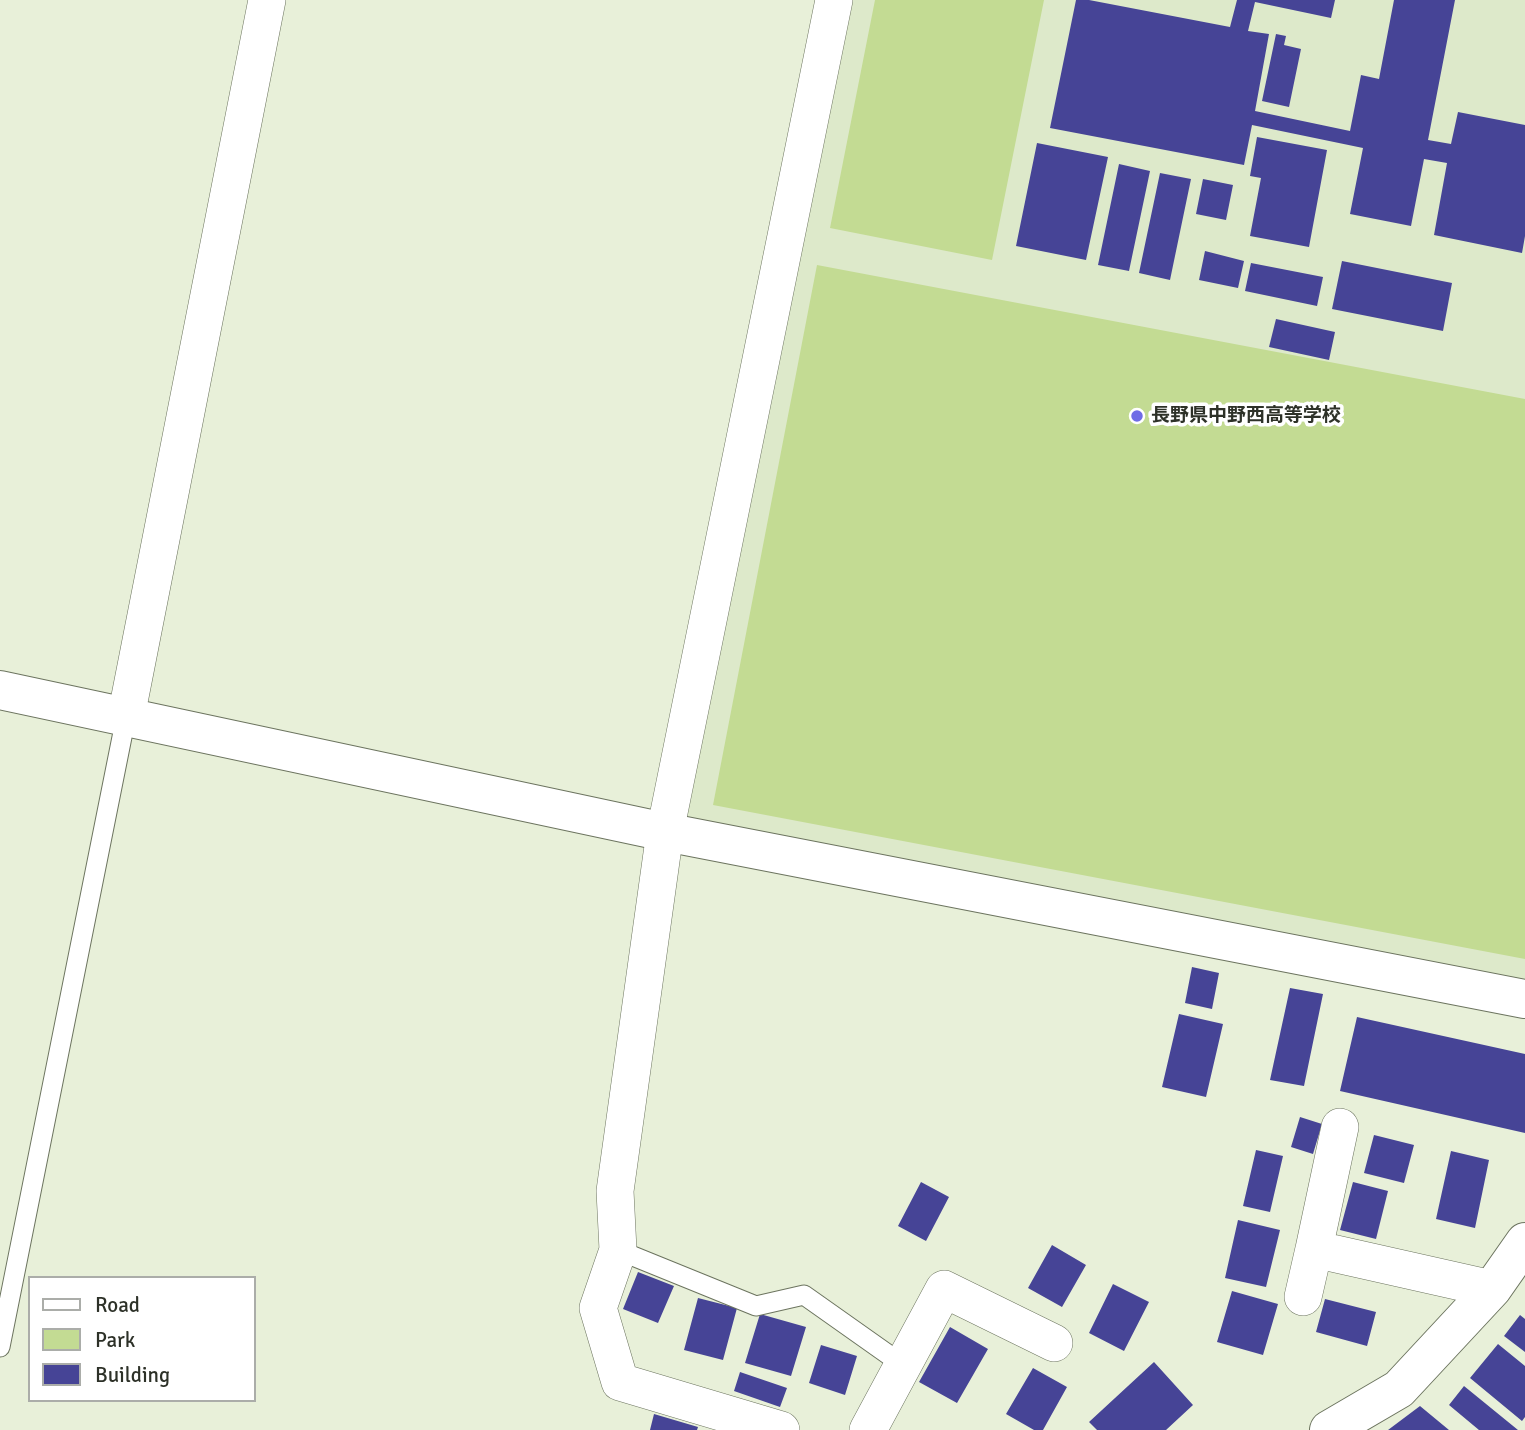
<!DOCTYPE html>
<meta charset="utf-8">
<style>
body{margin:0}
#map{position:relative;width:1525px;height:1430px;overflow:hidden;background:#e8f0d9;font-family:Signika,sans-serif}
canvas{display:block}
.legend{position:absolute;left:28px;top:1276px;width:228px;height:126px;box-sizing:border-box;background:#fff;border:2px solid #abada9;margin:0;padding:9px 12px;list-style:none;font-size:21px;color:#2d3128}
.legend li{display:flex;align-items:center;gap:14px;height:35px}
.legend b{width:35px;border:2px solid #abada9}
</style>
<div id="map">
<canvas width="1525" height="1430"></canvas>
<ul class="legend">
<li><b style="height:9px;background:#fff"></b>Road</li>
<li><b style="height:19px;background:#c3db93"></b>Park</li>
<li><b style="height:19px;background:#464496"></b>Building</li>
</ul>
</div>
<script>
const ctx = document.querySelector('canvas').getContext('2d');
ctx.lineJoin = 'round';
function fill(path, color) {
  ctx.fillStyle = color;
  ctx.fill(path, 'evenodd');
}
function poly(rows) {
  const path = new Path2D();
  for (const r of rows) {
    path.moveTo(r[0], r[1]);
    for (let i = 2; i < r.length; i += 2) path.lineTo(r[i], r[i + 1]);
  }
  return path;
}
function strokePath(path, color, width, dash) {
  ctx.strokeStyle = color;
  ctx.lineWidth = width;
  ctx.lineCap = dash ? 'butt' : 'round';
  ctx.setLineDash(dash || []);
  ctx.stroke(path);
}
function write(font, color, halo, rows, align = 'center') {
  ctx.font = font + ' Signika,"Noto Sans JP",sans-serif';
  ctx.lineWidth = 7;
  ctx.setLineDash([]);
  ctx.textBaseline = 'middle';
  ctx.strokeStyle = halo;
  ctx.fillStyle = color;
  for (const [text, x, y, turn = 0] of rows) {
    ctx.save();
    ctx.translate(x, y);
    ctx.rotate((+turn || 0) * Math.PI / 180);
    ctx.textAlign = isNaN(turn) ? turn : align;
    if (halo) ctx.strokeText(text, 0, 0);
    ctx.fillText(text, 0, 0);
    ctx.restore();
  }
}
fill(poly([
 [834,0,1525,0,1525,999,665,832]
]), '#dde9ca');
fill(poly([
 [875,0,1044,0,992,260,830,228],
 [817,265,1525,399,1525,959,713,805]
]), '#c3db93');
fill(poly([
 [1076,0,1089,0,1230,27,1237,0,1335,0,1331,18,1255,2,1248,31,1269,34,1255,111,1350,131,1361,75,1379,79,1394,0,1455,0,1428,140,1451,144,1458,112,1525,125,1525,236,1522,253,1434,235,1447,163,1424,159,1411,226,1350,214,1363,148,1252,125,1244,165,1050,128],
 [1276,34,1286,36,1284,45,1301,49,1289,107,1262,101],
 [1257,137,1327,150,1309,247,1250,236,1261,178,1250,176],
 [1037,143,1108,157,1086,260,1016,246],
 [1119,164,1150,171,1129,271,1098,265],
 [1160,173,1191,179,1170,280,1139,273],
 [1203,179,1233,185,1226,220,1196,214],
 [1205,251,1244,261,1238,288,1199,280],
 [1342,261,1452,283,1443,331,1332,309],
 [1251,263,1323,277,1317,306,1245,291],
 [1276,319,1335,332,1329,360,1269,347],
 [1192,967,1219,973,1212,1009,1185,1003],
 [1290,988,1323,994,1304,1086,1270,1080],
 [1179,1014,1223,1024,1206,1097,1162,1087],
 [1357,1017,1525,1054,1525,1133,1340,1091],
 [1300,1117,1322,1124,1313,1154,1291,1147],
 [1374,1135,1414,1145,1404,1183,1364,1173],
 [1256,1150,1283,1156,1270,1212,1243,1206],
 [1451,1151,1489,1160,1475,1228,1436,1219],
 [921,1182,949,1197,926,1241,898,1226],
 [1353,1182,1388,1191,1376,1239,1340,1230],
 [1238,1220,1280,1230,1266,1287,1225,1278],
 [1052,1245,1086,1265,1062,1307,1028,1288],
 [638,1272,674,1286,658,1323,623,1309],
 [1113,1284,1149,1302,1124,1351,1089,1333],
 [1232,1291,1278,1304,1263,1355,1217,1342],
 [698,1298,737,1308,723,1360,684,1350],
 [1325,1299,1376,1312,1367,1346,1316,1332],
 [760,1314,806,1327,791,1376,745,1363],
 [1520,1315,1525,1319,1525,1352,1504,1336],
 [950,1327,988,1349,957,1403,919,1382],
 [1498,1344,1525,1366,1525,1417,1522,1421,1470,1378],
 [821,1345,857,1356,845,1395,809,1383],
 [1154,1362,1193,1405,1166,1430,1097,1430,1089,1422],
 [1033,1368,1067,1387,1043,1430,1034,1430,1006,1414],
 [740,1372,787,1388,780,1407,734,1391],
 [1464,1386,1518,1430,1479,1430,1449,1405],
 [1420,1406,1449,1430,1388,1430],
 [654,1414,698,1427,697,1430,650,1430]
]), '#464496');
const service = poly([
 [618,1250,756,1306,804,1295,903,1365],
 [0,1347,126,717]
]);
const minor = poly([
 [126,717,267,0],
 [1340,1127,1314,1249,1492,1289],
 [1303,1297,1314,1249],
 [781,1430,620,1382,598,1308,618,1250,615,1191,665,832,834,0],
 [868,1430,944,1289,1054,1343]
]);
const tertiary = poly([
 [0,690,665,832,1525,999],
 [1329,1430,1399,1389,1492,1289,1525,1242]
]);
strokePath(service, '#6c745f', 21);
strokePath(minor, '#6c745f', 38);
strokePath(tertiary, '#6c745f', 40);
strokePath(service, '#fff', 19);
strokePath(minor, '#fff', 37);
strokePath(tertiary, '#fff', 38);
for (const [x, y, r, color] of [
 [1137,416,7,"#6f6ce6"]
]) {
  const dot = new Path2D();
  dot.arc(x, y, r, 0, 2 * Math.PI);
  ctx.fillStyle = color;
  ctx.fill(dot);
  strokePath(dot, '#fff', 2.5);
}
write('bold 19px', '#2d3128', '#fff', [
 ["長野県中野西高等学校",1151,416]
], 'left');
</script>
